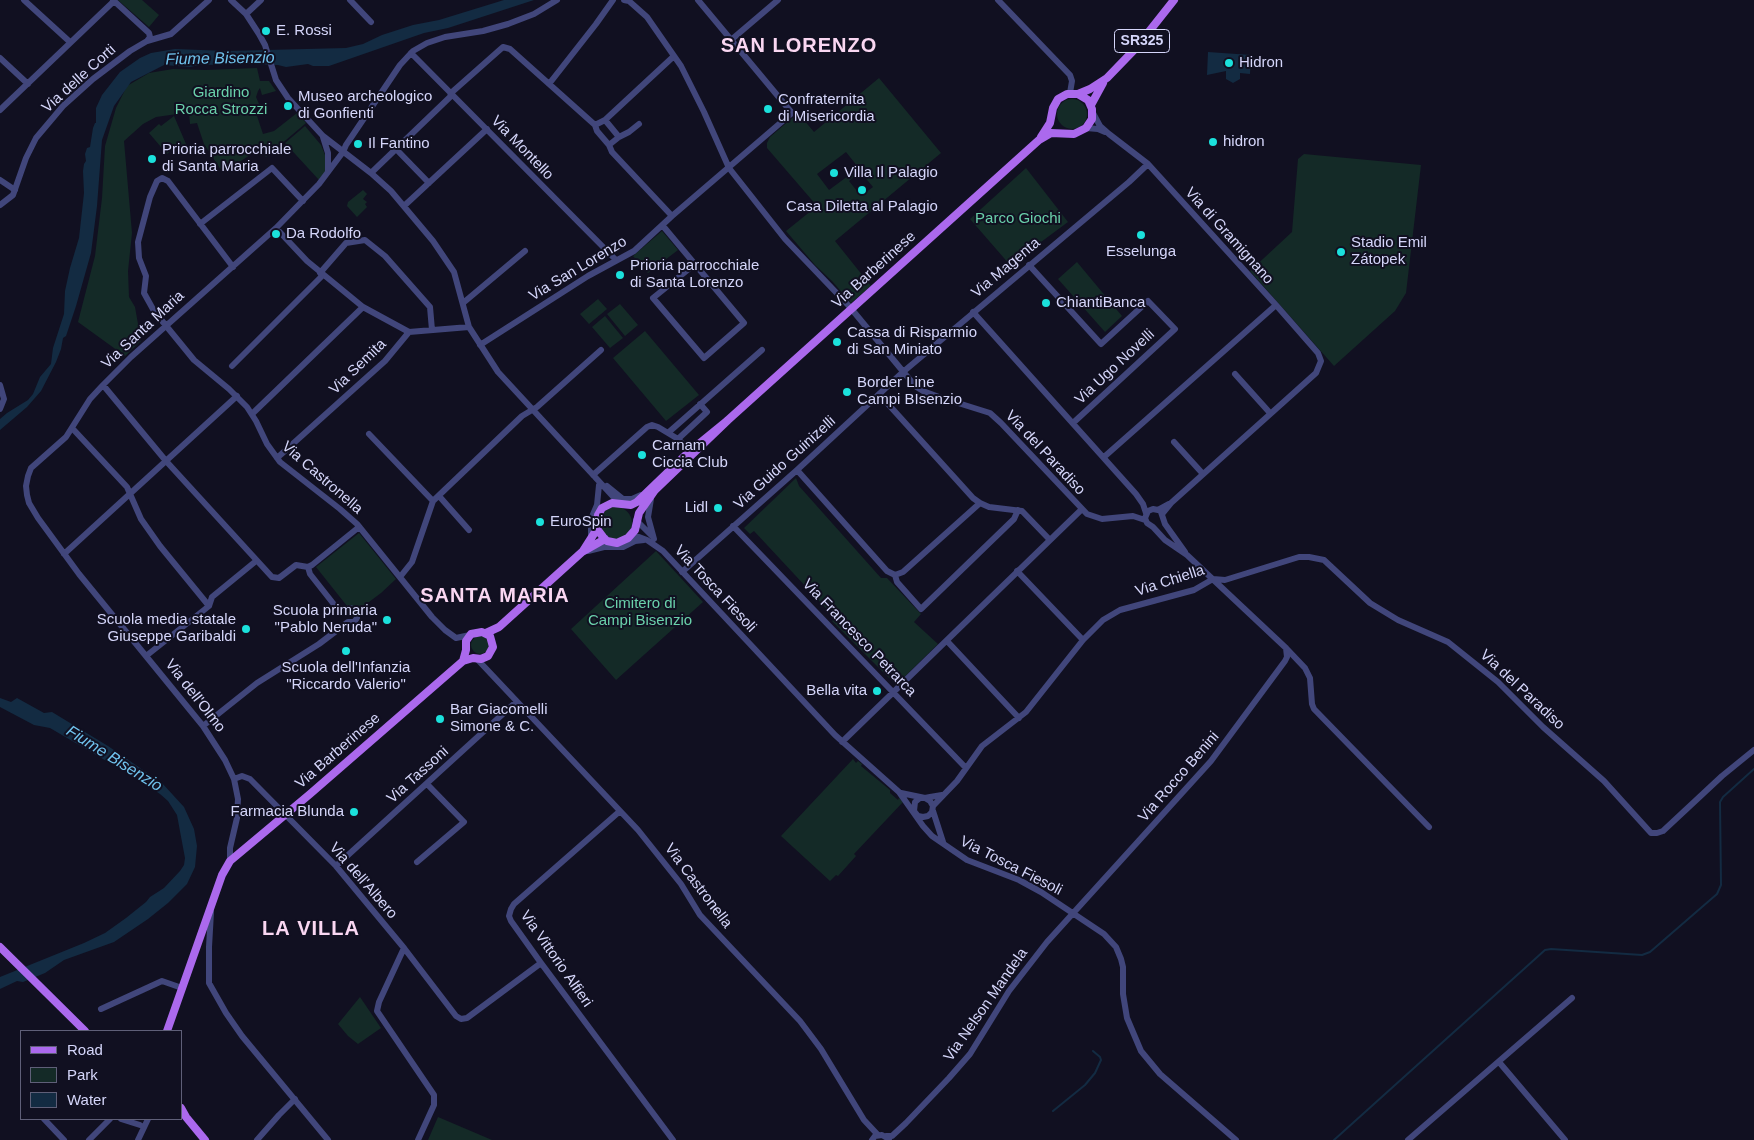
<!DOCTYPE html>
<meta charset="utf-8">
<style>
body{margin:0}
#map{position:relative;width:1754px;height:1140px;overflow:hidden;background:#111021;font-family:Helvetica,sans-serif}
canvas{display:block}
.legend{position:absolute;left:20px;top:1030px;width:162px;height:90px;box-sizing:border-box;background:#111021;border:1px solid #5f5f78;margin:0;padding:6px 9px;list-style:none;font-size:15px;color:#d5d6fa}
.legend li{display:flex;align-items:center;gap:10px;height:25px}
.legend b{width:25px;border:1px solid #5f5f78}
</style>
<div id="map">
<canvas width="1754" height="1140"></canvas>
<ul class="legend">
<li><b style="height:6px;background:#ab69ed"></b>Road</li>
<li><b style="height:14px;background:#142a27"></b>Park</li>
<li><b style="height:14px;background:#132b42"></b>Water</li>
</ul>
</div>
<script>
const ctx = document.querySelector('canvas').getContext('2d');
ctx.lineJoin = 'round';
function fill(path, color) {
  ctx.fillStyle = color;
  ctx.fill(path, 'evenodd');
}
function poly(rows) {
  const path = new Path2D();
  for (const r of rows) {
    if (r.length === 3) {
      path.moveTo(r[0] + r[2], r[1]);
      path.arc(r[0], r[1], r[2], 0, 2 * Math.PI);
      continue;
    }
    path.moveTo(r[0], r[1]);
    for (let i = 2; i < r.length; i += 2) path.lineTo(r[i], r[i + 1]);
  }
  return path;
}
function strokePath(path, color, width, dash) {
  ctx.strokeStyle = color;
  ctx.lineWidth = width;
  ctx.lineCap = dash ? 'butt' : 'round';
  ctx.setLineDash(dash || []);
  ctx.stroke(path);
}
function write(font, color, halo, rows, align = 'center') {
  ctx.font = font + ' Helvetica,sans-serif';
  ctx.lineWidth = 4;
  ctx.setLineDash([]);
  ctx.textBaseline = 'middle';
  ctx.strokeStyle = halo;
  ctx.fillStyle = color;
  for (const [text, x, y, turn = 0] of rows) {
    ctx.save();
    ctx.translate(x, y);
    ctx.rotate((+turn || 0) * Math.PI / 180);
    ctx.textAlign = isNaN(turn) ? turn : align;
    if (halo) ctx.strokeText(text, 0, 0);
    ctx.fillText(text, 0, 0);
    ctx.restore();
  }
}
fill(poly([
 [118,0,142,0,159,15,149,27],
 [257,68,260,81,269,81,276,91,262,95,260,88,258,91,256,97,259,104,254,107,263,134,274,131,297,113,306,123,266,157,259,149,223,173,204,144,197,123,190,124,189,113,184,111,177,114,156,117,143,124,124,141,132,233,128,271,129,297,135,307,141,341,125,356,78,322,95,256,102,198,105,146,116,108,127,86,149,73,173,69,206,70],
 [879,78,941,153,835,241,871,286,851,303,832,281,815,265,786,231,817,206,767,148,767,143,770,137,798,113,814,132],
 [846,152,858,167,857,168,873,187,861,196,849,181,855,176,852,173,829,190,817,174],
 [1072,114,15],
 [174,116,189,151,184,154,176,146,167,154,149,133,159,124,161,126],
 [305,126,321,145,327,160,326,171,319,180,285,143],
 [1304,154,1421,165,1406,293,1395,311,1334,366,1250,271,1292,232,1298,159],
 [1026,168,1068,222,1010,265,970,219],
 [363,190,367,194,363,199,367,202,365,204,367,207,357,217,347,206,348,202],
 [662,231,678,250,648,273,633,256],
 [1077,262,1122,316,1105,332,1058,279],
 [598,299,607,309,589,324,580,314],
 [620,304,638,325,625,336,607,314],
 [605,316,623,338,610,348,592,327],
 [645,331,699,395,666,421,613,358],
 [796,478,799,486,881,578,887,578,921,614,914,622,938,644,896,685,832,621,835,618,754,531,750,534,744,528],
 [616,523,16],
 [359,533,396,579,381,593,361,608,347,606,316,567],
 [656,551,703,602,616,680,571,629],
 [480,645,9],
 [853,759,856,763,858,761,862,764,861,766,890,790,890,793,898,800,899,798,903,802,854,854,856,856,838,876,836,875,830,881,781,836],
 [360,997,381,1028,358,1044,348,1036,338,1024],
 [438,1117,492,1140,428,1140]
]), '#142a27');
fill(poly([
 [504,0,534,0,448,28,424,33,329,66,313,66,308,64,286,67,278,65,251,64,199,65,190,67,164,65,131,82,114,106,102,140,97,206,91,253,76,306,66,336,63,338,61,349,56,362,41,391,27,407,0,430,0,419,7,413,28,400,33,394,40,377,51,364,53,348,64,314,65,291,70,268,79,238,84,193,83,171,84,164,86,161,85,154,87,148,90,147,93,128,95,123,96,123,96,108,102,95,120,72,140,58,151,53,175,49,227,51,346,48,363,44,382,35,413,25,439,20],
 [1208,52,1251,55,1250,74,1240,73,1240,79,1233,83,1226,79,1226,71,1207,75],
 [0,698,11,702,17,698,44,713,52,712,108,746,162,783,184,807,194,829,197,846,195,867,187,884,168,903,148,919,114,942,64,960,45,973,23,982,17,981,0,989,0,977,84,943,105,933,126,918,146,902,150,897,164,888,180,871,184,865,185,858,177,815,168,801,160,794,144,783,50,728,34,725,0,707]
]), '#132b42');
strokePath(poly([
 [1053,1111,1085,1085,1095,1073,1101,1060,1100,1057,1093,1051],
 [1334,1140,1545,950,1551,949,1642,955,1650,952,1717,894,1721,885,1720,802,1723,797,1754,769]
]), '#132b42', 2);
strokePath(poly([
 [24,0,70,42],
 [113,0,149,33,150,37,147,41],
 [231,0,246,14,259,34,265,45,276,80,288,98,323,136,371,173,391,191,433,241,454,272,469,327,498,372,619,503],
 [350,0,371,22],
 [624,0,629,1,647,17,681,66,704,112,729,168,785,239,849,306,915,386,923,391,939,397,990,413,1001,423,1087,514,1102,519,1133,516,1145,520],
 [998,0,1070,75,1072,81,1070,93],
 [246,14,261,0],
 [731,40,778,0],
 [411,53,616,260],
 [0,58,28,84],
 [549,84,596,24,613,0],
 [0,110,114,1],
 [1093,113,1100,126,1109,134,1148,164,1276,305,1318,353,1321,361,1316,373,1171,503,1162,514],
 [605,120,619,137,609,145],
 [595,125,597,131,609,145,612,152,672,216],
 [595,125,605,120,674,56],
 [1086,128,1098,129,1105,132],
 [323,137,328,153,328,171],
 [619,137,629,132,639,124],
 [396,149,429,183],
 [371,173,450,97,451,93,503,47,510,49,595,125],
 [0,180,15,190],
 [0,205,13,195,26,158,36,138,63,106,93,79,130,51,147,41,171,34,209,0],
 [404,206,487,129],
 [200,224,272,168,303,201],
 [663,226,744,323,704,358,653,298,695,264],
 [276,228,307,261,363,307,409,332],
 [1029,265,1101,344,1148,301,1175,329,1073,423],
 [233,267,168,181,162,178,157,181,150,197,138,242,139,258,146,276,144,293,154,311,194,360,229,389,247,407,256,421,267,444,280,462,340,509,357,524,432,617,445,630,456,638,470,635],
 [320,273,346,243,365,240,385,256,430,307,432,330],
 [463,303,525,251],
 [973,312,1136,494,1143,504,1146,513],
 [480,345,588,276,634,251,672,216,792,113,698,0],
 [232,366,323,275],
 [1235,374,1270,413],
 [0,385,4,399,0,409],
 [103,385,166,461,272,577,279,578,296,565,308,567,312,565,359,527],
 [879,394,973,498,980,503,989,507,1022,511,1050,540],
 [252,414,363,307],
 [72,428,127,487,141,519,160,546,209,606],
 [669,432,762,350],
 [369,434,433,501],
 [678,439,707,412,700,404],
 [1174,442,1203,474],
 [1104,457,1276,305],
 [277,458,385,361,409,332,469,327],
 [797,470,887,571,895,575],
 [593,475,647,427,652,425,658,427,678,439,690,451],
 [607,486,623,499,632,499,641,495],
 [439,496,469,530],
 [651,499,648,517,654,539],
 [1169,504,1158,510,1153,509,1148,511,1145,518,1147,523,1153,527,1165,540,1187,555,1286,648,1305,668,1310,678,1312,704,1314,709,1429,827],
 [1161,512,1165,524,1185,552],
 [636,520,652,536],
 [733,526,966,768],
 [630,536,639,537,647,540,663,551,835,735,899,792,923,826,932,836,967,860,1019,880,1041,892,1104,934,1116,947,1121,959,1123,967,1123,994,1127,1018,1141,1051,1160,1074,1236,1140],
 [591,537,591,519,597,505,599,485],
 [588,551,604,547,623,547,635,541,644,540],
 [64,554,237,396],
 [308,567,310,574,336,607,344,612],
 [1017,571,1083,640],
 [682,572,797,470,903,372,1129,182,1148,164],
 [895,575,897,582,921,609,1014,519,1018,510],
 [895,575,903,572,980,503],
 [400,577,412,562,433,501,522,416,537,407,601,350],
 [1213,579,1225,580,1299,557,1309,557,1324,560,1370,603,1398,620,1448,642,1498,682,1543,727,1604,781,1651,833,1657,833,1663,831,1722,776,1754,750],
 [947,641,1019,718],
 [146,656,209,606,212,597,256,561],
 [477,659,638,830,681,884,700,915,800,1021,821,1049,864,1120,878,1135],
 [203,726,257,683,319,644,348,622,354,622,357,618,357,613,353,609,349,608,344,612],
 [842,742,1081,510],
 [234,779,242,776,250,779,336,866,404,948,456,1016,461,1019,467,1018,541,963],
 [901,793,925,798,930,801,933,806,932,812,928,816,923,817,918,816,914,811,915,802,920,798,925,798,930,797,942,795],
 [933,806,957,781,982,746,1026,712,1083,640,1103,620,1120,610,1194,590,1213,579],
 [620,811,514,904,511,909,509,916,511,921,541,963,673,1140],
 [933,811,943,842],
 [230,861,230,848,237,818,238,799,234,779,225,760,203,726,79,574,38,518,29,503,27,495,26,486,28,476,31,468,66,437,90,399,103,385,131,357,276,228,319,184,343,152,346,145,400,65,413,51,427,43,445,37,483,31,508,24,534,14,557,0],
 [417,862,464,822,427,784],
 [336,866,516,702],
 [211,912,209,947,209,983,226,1013,242,1036,328,1140],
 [404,948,379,1002,377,1011,434,1095,434,1105,418,1140],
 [101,1009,162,981,182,988],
 [1499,1062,1565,1140],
 [44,1119,64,1140],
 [121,1119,140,1125],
 [886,1136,892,1136,906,1123,949,1078,970,1054,1009,991,1047,942,1211,761,1285,661,1287,657,1286,648],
 [89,1140,110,1119],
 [138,1140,148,1119],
 [257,1140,279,1115,295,1099],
 [872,1140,875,1136,882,1135,889,1139],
 [1408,1140,1572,998]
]), '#41467b', 6);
strokePath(poly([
 [1091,105,1103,83],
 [1041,137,1050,123,1053,108,1058,99,1067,94,1078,94,1090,89,1107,78,1136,48,1174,0],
 [728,420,690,451,637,502,631,505,612,503,602,508,598,515,596,524,597,529,603,537,607,541,617,543,628,538,635,530,639,513,655,490,728,420,1039,140,1051,133,1074,134,1086,128,1092,119,1092,109,1088,100,1078,94],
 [583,551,597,529],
 [486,633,499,627,582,552,605,539],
 [0,947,85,1031],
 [167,1031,222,875,230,861,310,794,463,661,473,658,481,659,488,656,493,647,490,636,482,632,471,634,466,641,466,650,463,661],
 [181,1108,186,1117,205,1140]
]), '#ab69ed', 8);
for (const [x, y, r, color] of [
 [266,31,5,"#1be1dc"],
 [1229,63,5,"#1be1dc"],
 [288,106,5,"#1be1dc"],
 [768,109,5,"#1be1dc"],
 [1213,142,5,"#1be1dc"],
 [358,144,5,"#1be1dc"],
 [152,159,5,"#1be1dc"],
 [834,173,5,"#1be1dc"],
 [862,190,5,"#1be1dc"],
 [276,234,5,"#1be1dc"],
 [1141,235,5,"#1be1dc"],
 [1341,252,5,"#1be1dc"],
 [620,275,5,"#1be1dc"],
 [1046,303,5,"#1be1dc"],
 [837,342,5,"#1be1dc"],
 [847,392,5,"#1be1dc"],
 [642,455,5,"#1be1dc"],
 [718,508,5,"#1be1dc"],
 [540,522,5,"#1be1dc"],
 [387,620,5,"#1be1dc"],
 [246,629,5,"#1be1dc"],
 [346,651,5,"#1be1dc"],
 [877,691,5,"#1be1dc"],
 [440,719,5,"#1be1dc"],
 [354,812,5,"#1be1dc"]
]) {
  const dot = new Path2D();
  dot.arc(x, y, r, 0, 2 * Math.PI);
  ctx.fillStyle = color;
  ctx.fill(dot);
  strokePath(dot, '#111021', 2);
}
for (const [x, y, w] of [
 [1142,41,55]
]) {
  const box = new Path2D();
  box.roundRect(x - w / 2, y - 11.5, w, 23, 4);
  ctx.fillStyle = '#111021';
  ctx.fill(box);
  strokePath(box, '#d5d6fa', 1);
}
write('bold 14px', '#d5d6fa', null, [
 ["SR325",1142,41]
]);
write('15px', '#d5d6fa', '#111021', [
 ["E. Rossi",276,31],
 ["Hidron",1239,63],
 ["Museo archeologico",298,97],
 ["di Gonfienti",298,114],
 ["Confraternita",778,100],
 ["di Misericordia",778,117],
 ["hidron",1223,142],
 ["Il Fantino",368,144],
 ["Prioria parrocchiale",162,150],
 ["di Santa Maria",162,167],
 ["Villa Il Palagio",844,173],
 ["Casa Diletta al Palagio",862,207,"center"],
 ["Da Rodolfo",286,234],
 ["Stadio Emil",1351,243],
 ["Zátopek",1351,260],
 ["Esselunga",1141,252,"center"],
 ["Prioria parrocchiale",630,266],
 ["di Santa Lorenzo",630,283],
 ["ChiantiBanca",1056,303],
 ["Cassa di Risparmio",847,333],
 ["di San Miniato",847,350],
 ["Border Line",857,383],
 ["Campi BIsenzio",857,400],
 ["Carnam",652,446],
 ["Ciccia Club",652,463],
 ["Lidl",708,508,"right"],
 ["EuroSpin",550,522],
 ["Scuola primaria",377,611,"right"],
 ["\"Pablo Neruda\"",377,628,"right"],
 ["Scuola media statale",236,620,"right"],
 ["Giuseppe Garibaldi",236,637,"right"],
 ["Scuola dell'Infanzia",346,668,"center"],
 ["\"Riccardo Valerio\"",346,685,"center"],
 ["Bella vita",867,691,"right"],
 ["Bar Giacomelli",450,710],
 ["Simone & C.",450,727],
 ["Farmacia Blunda",344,812,"right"]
], 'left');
write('15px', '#d5d6fa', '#111021', [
 ["Via delle Corti",79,79,-42],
 ["Via Montello",522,148,46],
 ["Via di Gramignano",1229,236,48],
 ["Via Magenta",1006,268,-40],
 ["Via San Lorenzo",578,269,-31],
 ["Via Barberinese",874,270,-42],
 ["Via Santa Maria",143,330,-43],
 ["Via Semita",358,367,-44],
 ["Via Ugo Novelli",1115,367,-43],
 ["Via del Paradiso",1045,453,47],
 ["Via Guido Guinizelli",785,463,-42],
 ["Via Castronella",322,478,41],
 ["Via Chiella",1170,581,-18],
 ["Via Tosca Fiesoli",715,589,47],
 ["Via Francesco Petrarca",859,638,46],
 ["Via del Paradiso",1522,690,43],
 ["Via dell'Olmo",195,696,52],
 ["Via Barberinese",338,751,-41],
 ["Via Tassoni",418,775,-42],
 ["Via Rocco Benini",1179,777,-49],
 ["Via Tosca Fiesoli",1011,866,27],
 ["Via dell'Albero",363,881,49],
 ["Via Castronella",698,886,53],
 ["Via Vittorio Alfieri",556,959,55],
 ["Via Nelson Mandela",986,1005,-55]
]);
write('15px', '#6ad1ab', '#111021', [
 ["Giardino",221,93],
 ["Rocca Strozzi",221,110],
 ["Parco Giochi",1018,219],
 ["Cimitero di",640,604],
 ["Campi Bisenzio",640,621]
]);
write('italic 16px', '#70c3ee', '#111021', [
 ["Fiume Bisenzio",220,59,-1],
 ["Fiume Bisenzio",114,759,32]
]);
ctx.letterSpacing = '1px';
write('bold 20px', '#fad7f2', '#111021', [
 ["SAN LORENZO",799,46],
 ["SANTA MARIA",495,596],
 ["LA VILLA",311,929]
]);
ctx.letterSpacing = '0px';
</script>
